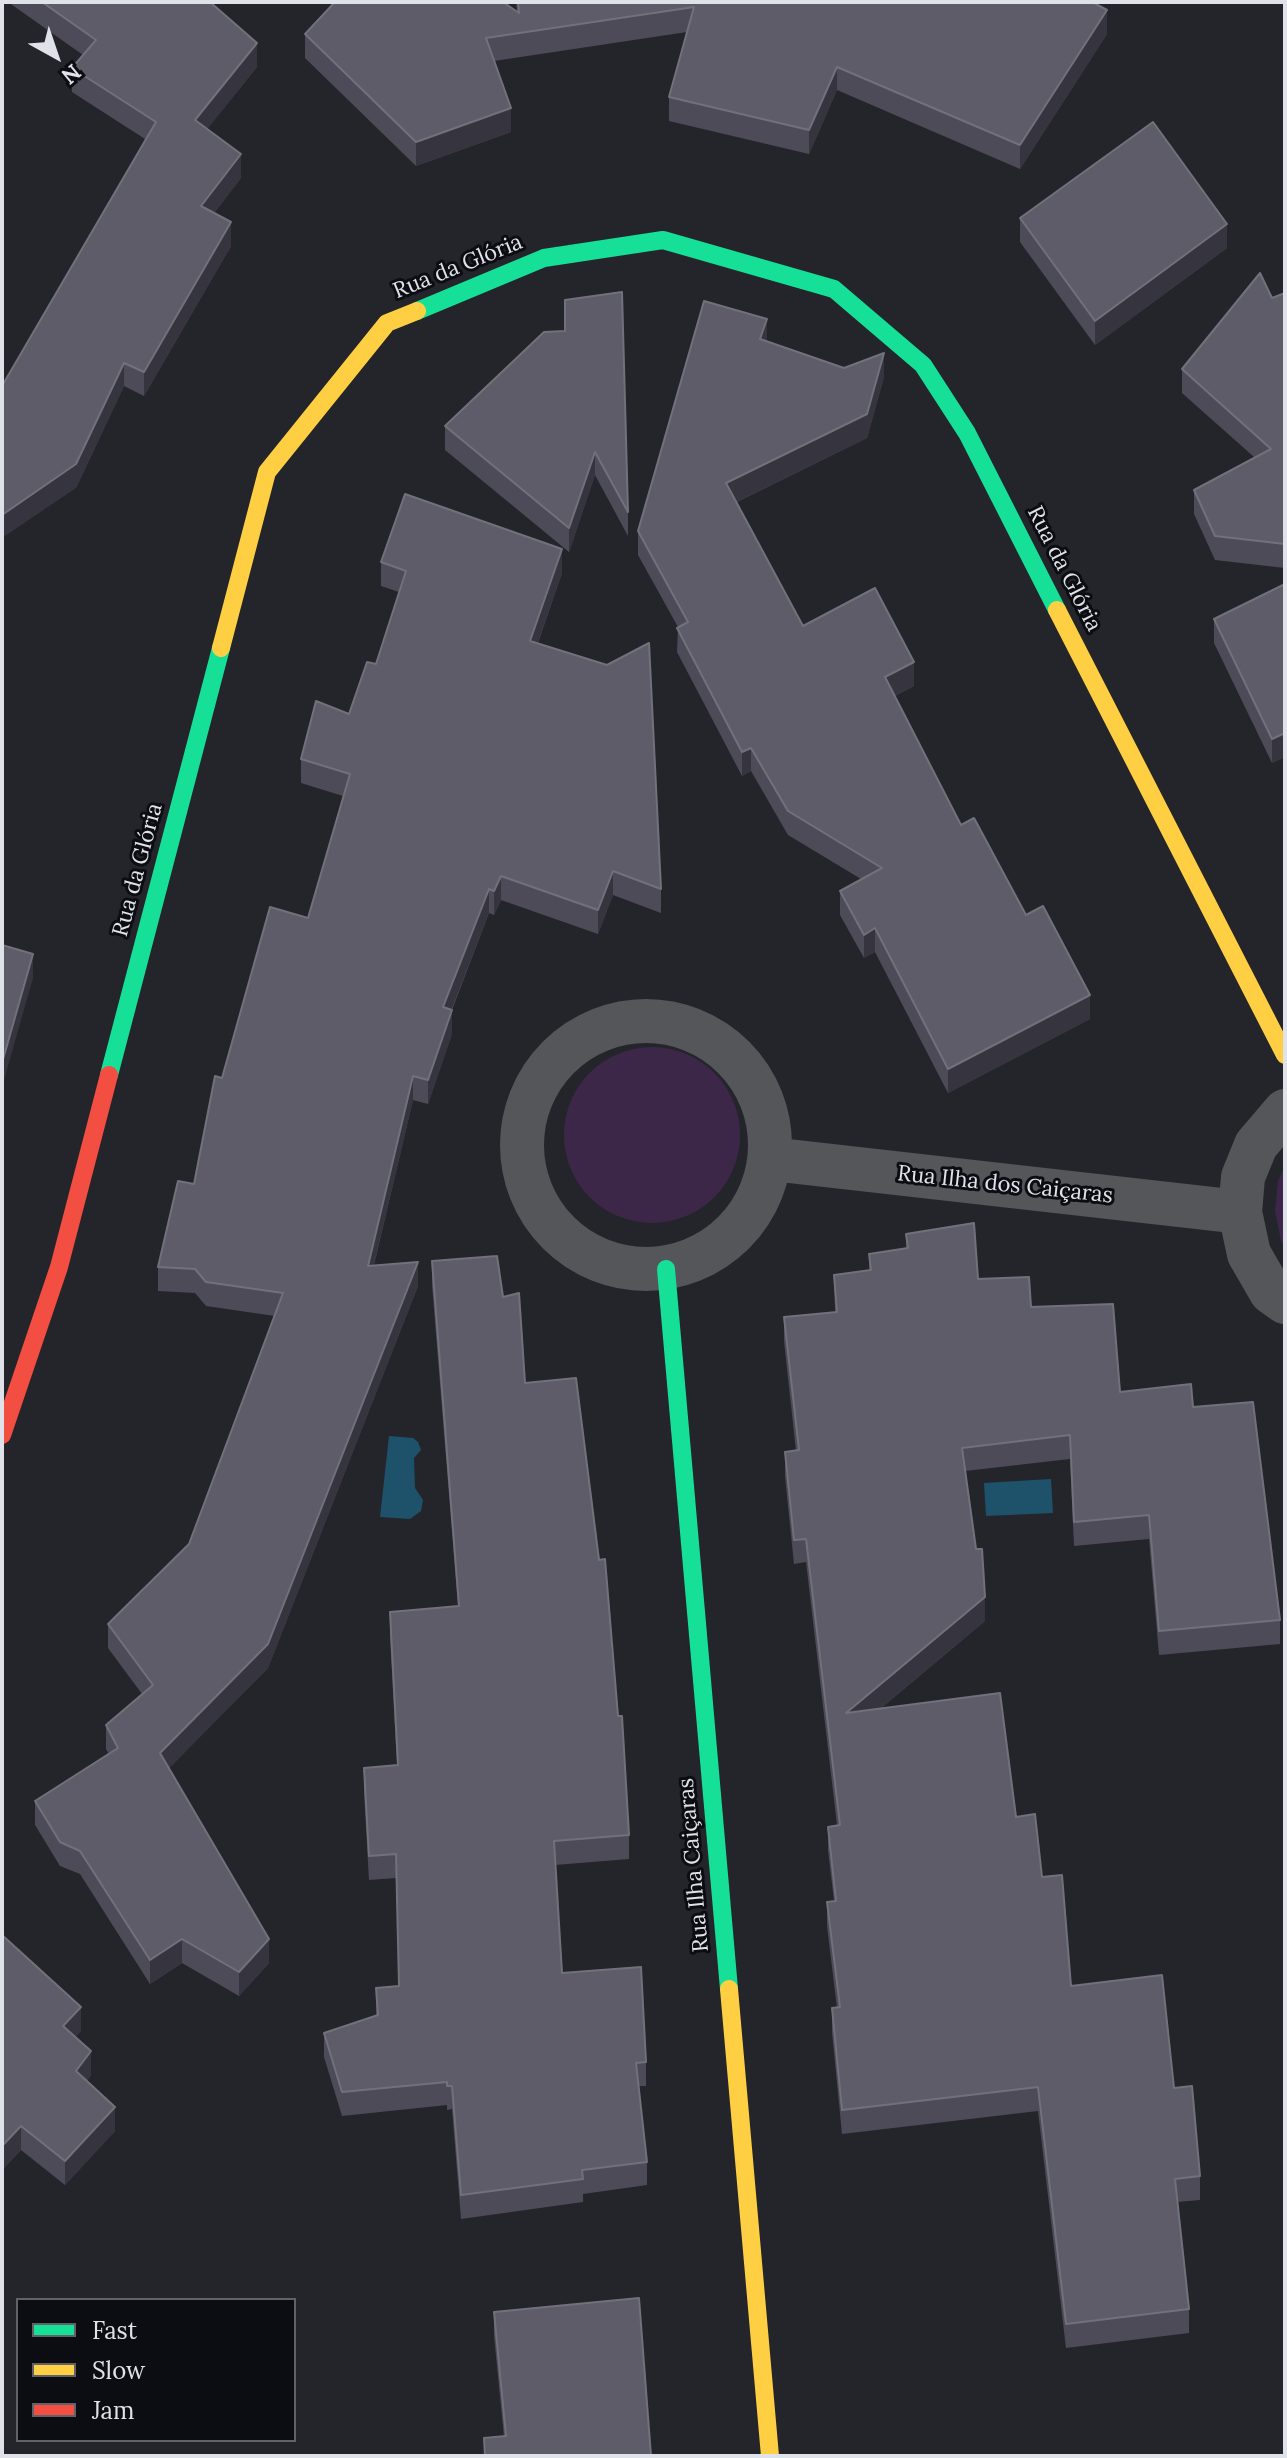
<!DOCTYPE html>
<meta charset="utf-8">
<style>
body{margin:0}
#map{position:relative;width:1287px;height:2458px;overflow:hidden;background:#24252b;font-family:Lora,serif}
canvas{display:block}
.frame{position:absolute;inset:0;border:4px solid #e0e2e9;pointer-events:none}
.legend{position:absolute;left:16px;top:2298px;width:280px;height:144px;box-sizing:border-box;background:#0c0d12;border:2px solid #616268;margin:0;padding:10px 14px;list-style:none;font-size:24px;color:#e0e2e9}
.legend li{display:flex;align-items:center;gap:16px;height:40px}
.legend b{width:40px;border:2px solid #616268}
.north{position:absolute;left:16px;top:16px;width:80px;height:80px;-webkit-text-stroke:6px #0c0d12;paint-order:stroke;rotate:140deg;font-size:22px;font-weight:700;line-height:32px;text-align:center;color:#e0e2e9}
.north::after{content:'';display:block;margin:auto;width:28px;height:36px;background:#e0e2e9;clip-path:polygon(50% 0,100% 100%,50% 72%,0 100%)}
</style>
<div id="map">
<canvas width="1287" height="2458"></canvas>
<div class="frame"></div>
<ul class="legend">
<li><b style="height:10px;background:#16e098"></b>Fast</li>
<li><b style="height:10px;background:#ffcf43"></b>Slow</li>
<li><b style="height:10px;background:#f24e42"></b>Jam</li>
</ul>
<div class="north">N</div>
</div>
<script>
const ctx = document.querySelector('canvas').getContext('2d');
ctx.lineJoin = 'round';
function fill(path, color) {
  ctx.fillStyle = color;
  ctx.fill(path, 'evenodd');
}
function poly(rows) {
  const path = new Path2D();
  for (const r of rows) {
    if (r.length === 3) {
      path.moveTo(r[0] + r[2], r[1]);
      path.arc(r[0], r[1], r[2], 0, 2 * Math.PI);
      continue;
    }
    path.moveTo(r[0], r[1]);
    for (let i = 2; i < r.length; i += 2) path.lineTo(r[i], r[i + 1]);
  }
  return path;
}
function strokePath(path, color, width, dash) {
  ctx.strokeStyle = color;
  ctx.lineWidth = width;
  ctx.lineCap = dash ? 'butt' : 'round';
  ctx.setLineDash(dash || []);
  ctx.stroke(path);
}
function write(font, color, halo, rows, align = 'center') {
  ctx.font = font + ' Lora,serif';
  ctx.lineWidth = 6;
  ctx.setLineDash([]);
  ctx.textBaseline = 'middle';
  ctx.strokeStyle = halo;
  ctx.fillStyle = color;
  for (const [text, x, y, turn = 0] of rows) {
    ctx.save();
    ctx.translate(x, y);
    ctx.rotate((+turn || 0) * Math.PI / 180);
    ctx.textAlign = isNaN(turn) ? turn : align;
    if (halo) ctx.strokeText(text, 0, 0);
    ctx.fillText(text, 0, 0);
    ctx.restore();
  }
}
fill(poly([
 [652,1135,88],
 [1285,1165,1285,1248,1281,1241,1275,1211,1278,1181]
]), '#3c2748');
fill(poly([
 [389,1436,413,1438,418,1442,421,1450,414,1458,415,1488,423,1500,421,1511,410,1519,380,1517],
 [1051,1479,1053,1513,986,1516,984,1483]
]), '#1e526b');
strokePath(poly([
 [646,1145,124],
 [1285,1111,1256,1145,1243,1177,1240,1212,1249,1254,1271,1292,1285,1302],
 [771,1159,1240,1212]
]), '#555659', 44);
strokePath(poly([
 [417,311,544,258,663,240,834,289,923,365,967,433,1057,610],
 [109,1075,221,648],
 [666,1269,729,1989]
]), '#16e098', 18);
strokePath(poly([
 [1057,610,1285,1055],
 [221,648,267,472,387,323,417,311],
 [729,1989,770,2456]
]), '#ffcf43', 18);
strokePath(poly([
 [2,1435,59,1267,109,1075]
]), '#f24e42', 18);
fill(poly([
 [8,2,210,2,257,67,207,129,241,178,214,213,231,246,144,396,124,386,76,488,145,139,72,92,72,68,83,55],
 [516,2,1092,2,1107,34,1020,169,837,90,809,154,669,121,669,97,687,32,494,61,511,132,416,166,305,58,305,34,517,11],
 [1020,218,1227,248,1095,345,1020,242],
 [1285,293,1285,568,1215,560,1194,514,1194,490,1254,457,1182,393,1182,369,1272,298],
 [544,332,628,512,628,536,595,475,569,552,445,450,445,426],
 [767,341,844,368,884,377,867,438,737,502,803,626,914,686,895,696,961,825,1026,915,1090,1019,948,1093,875,952,864,958,840,915,840,891,861,879,788,835,751,771,742,776,677,652,678,627,638,555,638,531],
 [381,562,562,573,538,643,661,889,661,913,613,895,598,934,501,900,494,915,489,913,452,1010,452,1034,428,1104,413,1100,374,1265,418,1286,268,1668,169,1768,269,1963,239,1996,182,1963,150,1984,80,1874,60,1866,35,1825,35,1801,109,1754,106,1749,106,1725,142,1694,108,1648,108,1624,189,1544,275,1316,206,1306,195,1293,158,1291,158,1267,194,1184,222,1078,308,918,343,796,301,783,301,759,349,714,376,664,399,592,381,586],
 [1285,584,1285,757,1272,763,1214,643,1214,619],
 [906,1234,978,1279,1031,1307,1120,1392,1193,1407,1280,1620,1280,1644,1159,1655,1149,1539,1074,1546,1070,1459,965,1471,985,1621,880,1709,1016,1817,1042,1877,1071,1986,1174,2088,1200,2176,1200,2200,1177,2202,1189,2309,1189,2333,1066,2348,1038,2111,842,2134,832,2032,832,2008,837,2008,827,1926,827,1902,834,1901,828,1850,828,1827,837,1825,806,1562,794,1564,785,1476,785,1452,796,1451,784,1341,784,1317,835,1312,834,1275,869,1271,869,1254,906,1248],
 [432,1261,503,1297,525,1383,618,1716,629,1835,629,1859,555,1865,562,1973,646,2062,646,2086,639,2086,647,2162,647,2185,583,2194,583,2202,461,2219,452,2109,447,2110,447,2105,342,2116,324,2057,324,2033,376,2015,376,1988,399,1986,396,1878,369,1880,364,1792,364,1768,397,1765,390,1636,390,1612,458,1606,432,1285],
 [2,1935,81,2031,75,2037,91,2075,87,2081,115,2131,65,2185,21,2150,4,2168,2,2166],
 [494,2312,651,2456,484,2456,484,2438,504,2437,494,2336]
]), '#4d4b58');
fill(poly([
 [1107,10,1107,34,1020,169,1020,145],
 [257,43,257,67,195,144,195,120],
 [837,67,837,90,809,154,809,130],
 [511,108,511,132,416,166,416,142],
 [241,154,241,178,201,230,201,206],
 [231,222,231,246,144,396,144,372],
 [1227,224,1227,248,1095,345,1095,321],
 [767,319,767,343,760,339],
 [884,353,884,377,867,438,726,507,726,483],
 [124,363,124,386,76,488,2,538,2,515],
 [595,452,595,475,569,552,569,528],
 [562,549,562,573,530,665,530,641],
 [914,662,914,686,885,701,885,677],
 [1285,733,1285,757,1272,763,1272,739],
 [751,748,751,771,742,776,742,752],
 [613,871,613,895,598,934,598,910],
 [501,876,501,900,494,915,494,891],
 [489,889,489,913,443,1031,443,1007],
 [875,928,875,952,864,958,864,935],
 [33,954,33,978,2,1087,2,1063],
 [1090,995,1090,1019,948,1093,948,1069],
 [452,1010,452,1034,428,1104,428,1080],
 [413,1076,413,1100,368,1289,368,1266],
 [418,1262,418,1286,268,1668,160,1777,160,1753],
 [985,1597,985,1621,846,1737,846,1713],
 [182,1939,182,1963,150,1984,150,1960],
 [269,1939,269,1963,239,1996,239,1972],
 [81,2007,81,2031,63,2050,63,2026],
 [91,2051,91,2075,76,2095,76,2071],
 [115,2107,115,2131,65,2185,65,2161],
 [21,2126,21,2150,4,2168,4,2144]
]), '#36353f');
const building = poly([
 [42,2,210,2,257,43,195,120,241,154,201,206,231,222,144,372,124,363,76,464,2,515,2,386,156,122,72,68,96,40,42,2],
 [335,2,503,2,519,13,518,2,1092,2,1107,10,1020,145,837,67,809,130,669,97,694,7,486,38,511,108,416,142,305,34,335,2],
 [1153,122,1227,224,1095,321,1020,218,1153,122],
 [1260,273,1272,298,1285,293,1285,544,1215,536,1194,490,1271,449,1182,369,1260,273],
 [622,292,628,512,595,452,569,528,445,426,544,332,565,331,565,300,622,292],
 [704,301,767,319,760,339,844,368,884,353,867,414,726,483,803,626,875,588,914,662,885,677,961,825,974,818,1026,915,1043,906,1090,995,948,1069,875,928,864,935,840,891,882,868,788,811,751,748,742,752,677,628,688,622,638,531,704,301],
 [405,494,562,549,530,641,607,665,649,643,661,889,613,871,598,910,501,876,494,891,489,889,443,1007,452,1010,428,1080,413,1076,368,1266,418,1262,268,1644,160,1753,269,1939,239,1972,182,1939,150,1960,80,1851,60,1842,35,1801,118,1748,106,1725,153,1685,108,1624,189,1544,283,1293,206,1282,195,1269,158,1267,178,1181,194,1184,215,1076,222,1078,270,907,308,918,350,774,301,759,316,701,349,714,367,662,376,664,406,571,381,562,405,494],
 [1285,584,1285,733,1272,739,1214,619,1285,584],
 [2,945,33,954,2,1063,2,945],
 [974,1223,978,1279,1029,1277,1031,1307,1113,1304,1120,1392,1191,1384,1193,1407,1253,1402,1280,1620,1159,1631,1149,1515,1074,1522,1070,1435,962,1448,976,1549,982,1549,985,1597,846,1713,1000,1693,1016,1817,1035,1814,1042,1877,1062,1875,1071,1986,1162,1975,1174,2088,1192,2086,1200,2176,1175,2179,1189,2309,1066,2324,1038,2087,842,2110,832,2008,840,2007,827,1902,836,1901,828,1827,840,1825,806,1539,794,1540,785,1452,799,1450,784,1317,837,1312,834,1275,871,1270,869,1254,908,1248,906,1234,974,1223],
 [497,1256,503,1297,519,1293,525,1383,576,1378,599,1560,605,1559,618,1716,622,1716,629,1835,554,1841,562,1973,641,1967,646,2062,636,2063,647,2162,582,2170,583,2179,461,2195,452,2086,447,2086,447,2082,342,2092,324,2033,378,2015,376,1988,399,1986,396,1854,369,1856,364,1768,398,1765,390,1612,459,1606,432,1261,497,1256],
 [2,1935,81,2007,63,2026,91,2051,76,2071,115,2107,65,2161,21,2126,4,2144,2,2142,2,1935],
 [639,2298,651,2456,485,2456,484,2438,506,2436,494,2312,639,2298]
]);
fill(building, '#5d5c68');
strokePath(building, '#71717c', 2);
write('22px', '#e0e2e9', '#0c0d12', [
 ["Rua da Glória",458,267,-22],
 ["Rua da Glória",1064,569,63],
 ["Rua da Glória",138,870,-75],
 ["Rua Ilha dos Caiçaras",1005,1185,6],
 ["Rua Ilha Caiçaras",694,1865,-95]
]);
</script>
